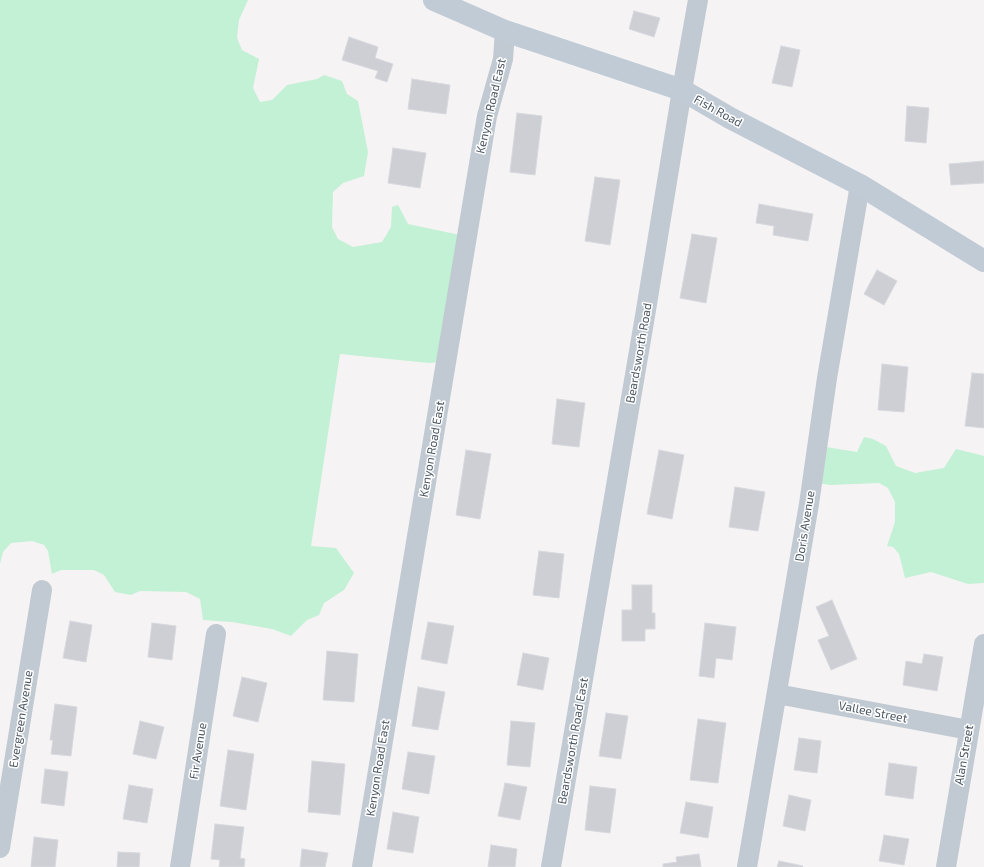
<!DOCTYPE html>
<style>
body{margin:0}
canvas{display:block;background:#f5f3f3}
</style>
<canvas width="984" height="867"></canvas>
<script>
const ctx = document.querySelector('canvas').getContext('2d');
ctx.lineJoin = 'round';
function fill(path, color) {
  ctx.fillStyle = color;
  ctx.fill(path, 'evenodd');
}
function poly(rows) {
  const path = new Path2D();
  for (const r of rows) {
    path.moveTo(r[0], r[1]);
    for (let i = 2; i < r.length; i += 2) path.lineTo(r[i], r[i + 1]);
  }
  return path;
}
function strokePath(path, color, width, dash) {
  ctx.strokeStyle = color;
  ctx.lineWidth = width;
  ctx.lineCap = dash ? 'butt' : 'round';
  ctx.setLineDash(dash || []);
  ctx.stroke(path);
}
function write(font, color, halo, rows, align = 'center') {
  ctx.font = font + ' "Exo 2",sans-serif';
  ctx.lineWidth = 3;
  ctx.setLineDash([]);
  ctx.textBaseline = 'middle';
  ctx.strokeStyle = halo;
  ctx.fillStyle = color;
  for (const [text, x, y, turn = 0] of rows) {
    ctx.save();
    ctx.translate(x, y);
    ctx.rotate((+turn || 0) * Math.PI / 180);
    ctx.textAlign = isNaN(turn) ? turn : align;
    if (halo) ctx.strokeText(text, 0, 0);
    ctx.fillText(text, 0, 0);
    ctx.restore();
  }
}
fill(poly([
 [0,0,248,0,239,20,237,38,242,50,259,59,253,88,260,102,272,100,287,85,317,79,324,75,342,81,347,94,358,101,368,152,364,176,343,183,333,192,332,227,338,239,353,247,382,242,391,227,392,207,398,205,408,224,460,235,442,362,429,363,340,354,311,546,336,548,354,573,344,590,324,603,319,615,307,620,291,636,272,629,232,622,203,620,200,599,186,592,140,591,131,595,115,592,104,575,94,570,61,570,52,574,48,551,44,545,32,541,11,543,3,552,0,564],
 [864,437,873,439,886,446,896,466,915,473,944,468,956,449,984,456,984,583,968,584,931,572,905,578,899,554,893,547,887,546,895,522,895,502,888,488,879,483,830,485,811,482,826,447,857,452]
]), '#c3f1d5');
const building = poly([
 [634,11,660,18,654,37,629,29,634,11],
 [349,37,378,47,375,58,393,64,387,82,375,78,378,71,342,60,349,37],
 [781,46,800,50,792,87,772,83,781,46],
 [412,79,450,85,446,114,408,109,412,79],
 [907,106,929,108,926,143,905,141,907,106],
 [517,113,542,116,535,175,510,172,517,113],
 [393,148,426,153,420,188,388,183,393,148],
 [984,161,984,183,951,185,949,164,984,161],
 [595,177,620,180,610,245,585,241,595,177],
 [759,204,813,214,808,241,773,235,774,226,756,223,759,204],
 [692,234,717,238,706,303,680,298,692,234],
 [877,270,897,281,884,305,864,294,877,270],
 [882,364,908,367,904,412,878,410,882,364],
 [972,373,984,374,984,428,965,426,972,373],
 [557,399,585,403,579,447,552,444,557,399],
 [466,450,491,454,480,519,456,515,466,450],
 [659,450,684,455,672,519,647,514,659,450],
 [735,487,765,492,758,531,729,527,735,487],
 [539,551,564,554,559,598,533,595,539,551],
 [632,585,652,585,652,613,655,613,655,629,645,629,645,641,622,641,622,610,632,610,632,585],
 [832,600,857,659,831,670,818,640,829,636,816,607,832,600],
 [70,621,92,625,86,662,63,658,70,621],
 [428,622,454,626,447,664,421,659,428,622],
 [152,623,176,626,172,660,148,657,152,623],
 [705,623,736,627,732,660,716,658,714,678,699,676,705,623],
 [327,651,358,654,354,702,323,700,327,651],
 [523,653,549,658,543,690,517,685,523,653],
 [924,654,943,657,937,691,903,685,906,661,922,664,924,654],
 [242,677,267,683,258,722,233,716,242,677],
 [418,687,445,692,438,730,412,726,418,687],
 [55,704,77,707,71,756,51,754,53,740,50,740,55,704],
 [606,713,628,716,621,759,599,756,606,713],
 [698,719,726,723,718,783,690,780,698,719],
 [140,721,164,727,156,759,133,754,140,721],
 [511,721,535,723,530,767,507,765,511,721],
 [799,738,821,741,817,773,794,770,799,738],
 [228,750,254,754,246,810,220,806,228,750],
 [408,752,435,756,429,794,402,789,408,752],
 [312,761,345,764,340,815,308,812,312,761],
 [889,763,917,767,913,799,885,795,889,763],
 [45,769,68,772,64,806,41,803,45,769],
 [505,783,527,787,520,820,498,816,505,783],
 [129,785,153,789,147,823,123,819,129,785],
 [590,786,616,789,610,833,585,830,590,786],
 [789,795,811,800,805,831,783,826,789,795],
 [686,802,713,807,708,838,680,833,686,802],
 [393,812,419,817,413,853,387,849,393,812],
 [215,824,244,827,240,858,245,859,244,867,219,867,220,860,211,859,215,824],
 [884,835,909,839,904,865,879,861,884,835],
 [34,837,58,840,55,867,31,867,34,837],
 [491,845,517,849,515,867,488,867,491,845],
 [302,849,328,853,325,867,300,867,302,849],
 [118,852,140,853,139,867,117,867,118,852],
 [699,854,701,867,663,867,663,864,677,862,676,857,699,854],
 [779,861,803,866,802,867,777,867,779,861]
]);
fill(building, '#cdcfd5');
strokePath(building, '#d7d9de', 1);
strokePath(poly([
 [777,694,969,730],
 [0,848,42,590],
 [180,867,216,634],
 [362,867,487,116,503,59,505,31],
 [551,867,645,316,682,90,698,0],
 [747,867,809,504,827,378,860,185],
 [946,867,984,644]
]), '#c1cad2', 20);
strokePath(poly([
 [434,0,505,31,682,90,730,118,860,185,984,261]
]), '#c1cbd6', 22);
write('12px', '#4a5661', '#fff', [
 ["Kenyon Road East",491,106,-77],
 ["Fish Road",718,111,29],
 ["Beardsworth Road",639,353,-80],
 ["Kenyon Road East",432,449,-80],
 ["Doris Avenue",805,526,-81],
 ["Vallee Street",873,712,11],
 ["Evergreen Avenue",21,719,-81],
 ["Beardsworth Road East",573,741,-80],
 ["Fir Avenue",198,751,-81],
 ["Alan Street",964,755,-80],
 ["Kenyon Road East",378,768,-81]
]);
</script>
